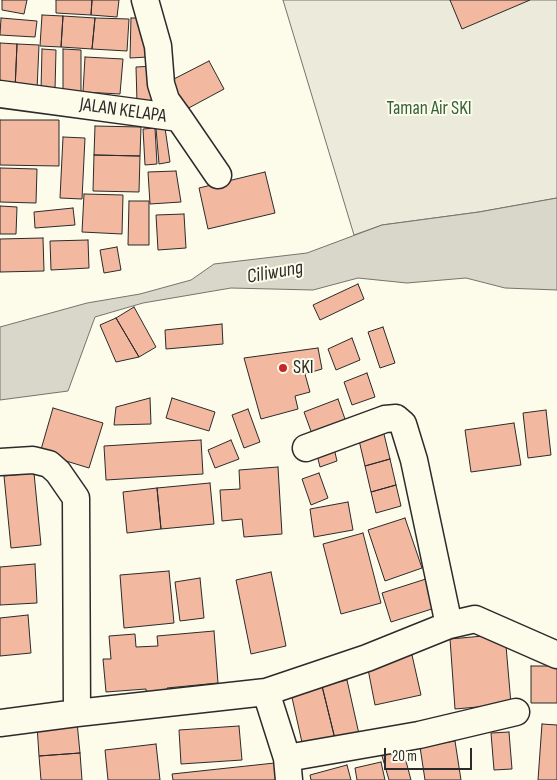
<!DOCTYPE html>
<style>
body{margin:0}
#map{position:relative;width:557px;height:780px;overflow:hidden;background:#fdfbea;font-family:"Sofia Sans Condensed",sans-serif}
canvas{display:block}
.scale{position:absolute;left:384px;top:748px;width:88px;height:22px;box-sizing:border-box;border:2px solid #2b2b2b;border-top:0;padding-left:6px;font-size:15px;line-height:18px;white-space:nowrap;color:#2b2b2b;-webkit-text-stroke:4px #fdfbea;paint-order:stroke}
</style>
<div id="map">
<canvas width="557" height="780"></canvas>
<div class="scale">20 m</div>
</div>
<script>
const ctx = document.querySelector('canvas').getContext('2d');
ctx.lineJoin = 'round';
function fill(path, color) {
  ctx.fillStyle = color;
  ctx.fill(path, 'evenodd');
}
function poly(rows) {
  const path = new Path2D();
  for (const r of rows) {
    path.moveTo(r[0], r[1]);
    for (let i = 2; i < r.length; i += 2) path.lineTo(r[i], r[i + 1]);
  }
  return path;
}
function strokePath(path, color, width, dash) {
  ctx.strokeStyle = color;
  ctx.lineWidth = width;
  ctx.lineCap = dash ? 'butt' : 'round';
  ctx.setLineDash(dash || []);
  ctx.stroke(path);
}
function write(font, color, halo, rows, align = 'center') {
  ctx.font = font + ' "Sofia Sans Condensed",sans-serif';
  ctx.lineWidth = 4;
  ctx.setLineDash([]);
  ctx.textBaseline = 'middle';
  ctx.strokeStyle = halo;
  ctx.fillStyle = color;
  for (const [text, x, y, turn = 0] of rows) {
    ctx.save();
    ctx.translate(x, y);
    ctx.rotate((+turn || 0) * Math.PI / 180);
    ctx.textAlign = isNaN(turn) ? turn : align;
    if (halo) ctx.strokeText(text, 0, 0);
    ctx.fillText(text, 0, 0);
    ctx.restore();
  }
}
const green = poly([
 [283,0,557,0,557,198,479,212,382,225,354,235,283,0]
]);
fill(green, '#ecebdb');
strokePath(green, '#74746e', 1);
const water = poly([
 [557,198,557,290,505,288,466,278,407,283,358,278,313,290,231,288,143,303,95,317,68,391,0,400,0,327,87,303,140,294,191,280,214,264,307,253,382,225,479,212,557,198]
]);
fill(water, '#d8d7c9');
strokePath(water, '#74746e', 1);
const building = poly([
 [2,0,27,0,24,14,2,10,2,0],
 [56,0,92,0,91,15,56,13,56,0],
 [92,0,119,0,117,17,91,15,92,0],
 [450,0,530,0,462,29,450,0],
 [42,15,63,16,61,47,40,46,42,15],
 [63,16,95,18,92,49,61,47,63,16],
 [1,18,37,21,35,37,0,35,1,18],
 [95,18,129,19,127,51,92,49,95,18],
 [131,18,147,18,148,57,130,58,131,18],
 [0,43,17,44,15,90,0,89,0,43],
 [17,44,39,45,37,90,15,90,17,44],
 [42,49,56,50,55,90,41,90,42,49],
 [63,49,81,50,81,96,63,96,63,49],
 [85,57,123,59,120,94,83,92,85,57],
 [209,61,224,89,185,110,170,81,209,61],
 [156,66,156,102,137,102,136,67,156,66],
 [0,120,59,120,59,166,0,165,0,120],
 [95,126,141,127,140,156,94,155,95,126],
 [155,128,157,164,145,165,143,129,155,128],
 [156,128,165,128,170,162,159,164,156,128],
 [63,137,85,138,82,199,60,198,63,137],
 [94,155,140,156,139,192,93,191,94,155],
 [0,168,37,169,36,203,0,202,0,168],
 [176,171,181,202,150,204,148,172,176,171],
 [265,172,275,213,208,229,199,188,265,172],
 [84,194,123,195,122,234,82,232,84,194],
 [129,201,149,201,149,245,128,245,129,201],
 [0,206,17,207,16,234,0,234,0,206],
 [73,208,75,225,35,228,34,212,73,208],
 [184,214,186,248,158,250,156,215,184,214],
 [43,238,44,271,0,272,0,239,43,238],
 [88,240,89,268,51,270,50,241,88,240],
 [117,247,121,270,104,273,100,250,117,247],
 [358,284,364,299,320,320,313,305,358,284],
 [134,307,156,347,139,357,116,318,134,307],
 [116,318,139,357,116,362,100,325,116,318],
 [222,324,223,344,166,349,165,330,222,324],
 [383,327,395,363,380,368,368,332,383,327],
 [352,338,360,360,336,370,328,349,352,338],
 [318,348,322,369,305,374,310,392,295,396,298,409,261,419,244,358,318,348],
 [367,373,375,397,352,405,344,382,367,373],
 [150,398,151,424,114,425,116,407,150,398],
 [172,398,215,412,209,431,166,418,172,398],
 [338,399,346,422,312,434,304,412,338,399],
 [53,408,103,423,89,468,40,453,53,408],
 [248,409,260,442,244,448,232,415,248,409],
 [546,410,551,455,528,458,523,413,546,410],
 [514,423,521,465,471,472,465,430,514,423],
 [383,430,390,459,365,466,358,436,383,430],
 [201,440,203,474,106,480,104,446,201,440],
 [231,440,239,459,215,468,208,450,231,440],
 [333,444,337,461,320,467,316,451,333,444],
 [390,459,396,485,371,492,365,466,390,459],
 [278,467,282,534,244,537,242,519,222,521,220,490,240,489,239,470,278,467],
 [34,473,41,545,11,548,4,476,34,473],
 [319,473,328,498,311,505,302,479,319,473],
 [210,483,214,524,161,529,157,488,210,483],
 [396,485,401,506,376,513,371,492,396,485],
 [157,488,161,529,127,533,123,492,157,488],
 [348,502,353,530,314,537,310,509,348,502],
 [405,518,422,568,385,581,368,530,405,518],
 [363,533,381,603,341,614,323,544,363,533],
 [35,564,37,603,0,605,0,567,35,564],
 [169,571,174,623,124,628,120,575,169,571],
 [271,572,286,646,251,654,236,580,271,572],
 [200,578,204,618,180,621,175,582,200,578],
 [429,578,438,607,391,622,382,593,429,578],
 [28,615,31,653,0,656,0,618,28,615],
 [214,631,218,683,167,688,168,698,147,700,146,689,106,692,103,659,111,659,109,636,135,634,136,647,158,646,157,636,214,631],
 [505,634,511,704,455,709,450,639,505,634],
 [412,655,421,695,375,705,367,664,412,655],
 [531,666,557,666,557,703,531,703,531,666],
 [347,680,359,734,335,739,322,686,347,680],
 [322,686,335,739,303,747,291,693,322,686],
 [77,722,80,753,39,756,37,725,77,722],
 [542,724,557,725,557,780,538,780,542,724],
 [239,726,242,760,181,764,179,730,239,726],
 [509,732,512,769,494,770,491,733,509,732],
 [455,741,461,780,425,780,420,747,455,741],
 [156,744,160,780,108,780,105,750,156,744],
 [403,750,411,780,389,780,382,756,403,750],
 [80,753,82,780,41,780,39,756,80,753],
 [284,762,286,780,173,780,172,774,284,762],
 [381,762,385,780,357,780,355,768,381,762],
 [347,765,351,780,311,780,310,775,347,765]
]);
fill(building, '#f2b8a0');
strokePath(building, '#2b2b2b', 1);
const minor = poly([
 [145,0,158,46,161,84,166,100,179,118],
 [0,94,179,118,218,175],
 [306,448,385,419,396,418,403,424,414,460,449,625],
 [0,462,33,460,49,464,58,472,76,498,77,713],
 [266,692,287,758,289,780],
 [0,723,77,713,266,692,367,658,449,625,475,619,557,655],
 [287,758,419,735,516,712]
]);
strokePath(minor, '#2b2b2b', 29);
strokePath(minor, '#fdfbea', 26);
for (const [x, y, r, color] of [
 [283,368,5,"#c62828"]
]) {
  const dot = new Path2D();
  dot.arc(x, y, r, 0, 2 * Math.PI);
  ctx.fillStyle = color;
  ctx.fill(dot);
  strokePath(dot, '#fdfbea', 2);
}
write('19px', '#34623c', '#fdfbea', [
 ["Taman Air SKI",429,109]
]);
write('19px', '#2b2b2b', '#fdfbea', [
 ["JALAN KELAPA",123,111,8]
]);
write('19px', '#2b2b2b', '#fdfbea', [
 ["SKI",293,368]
], 'left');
write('italic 20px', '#2b2b2b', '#fdfbea', [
 ["Ciliwung",275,273,-10]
]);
</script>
